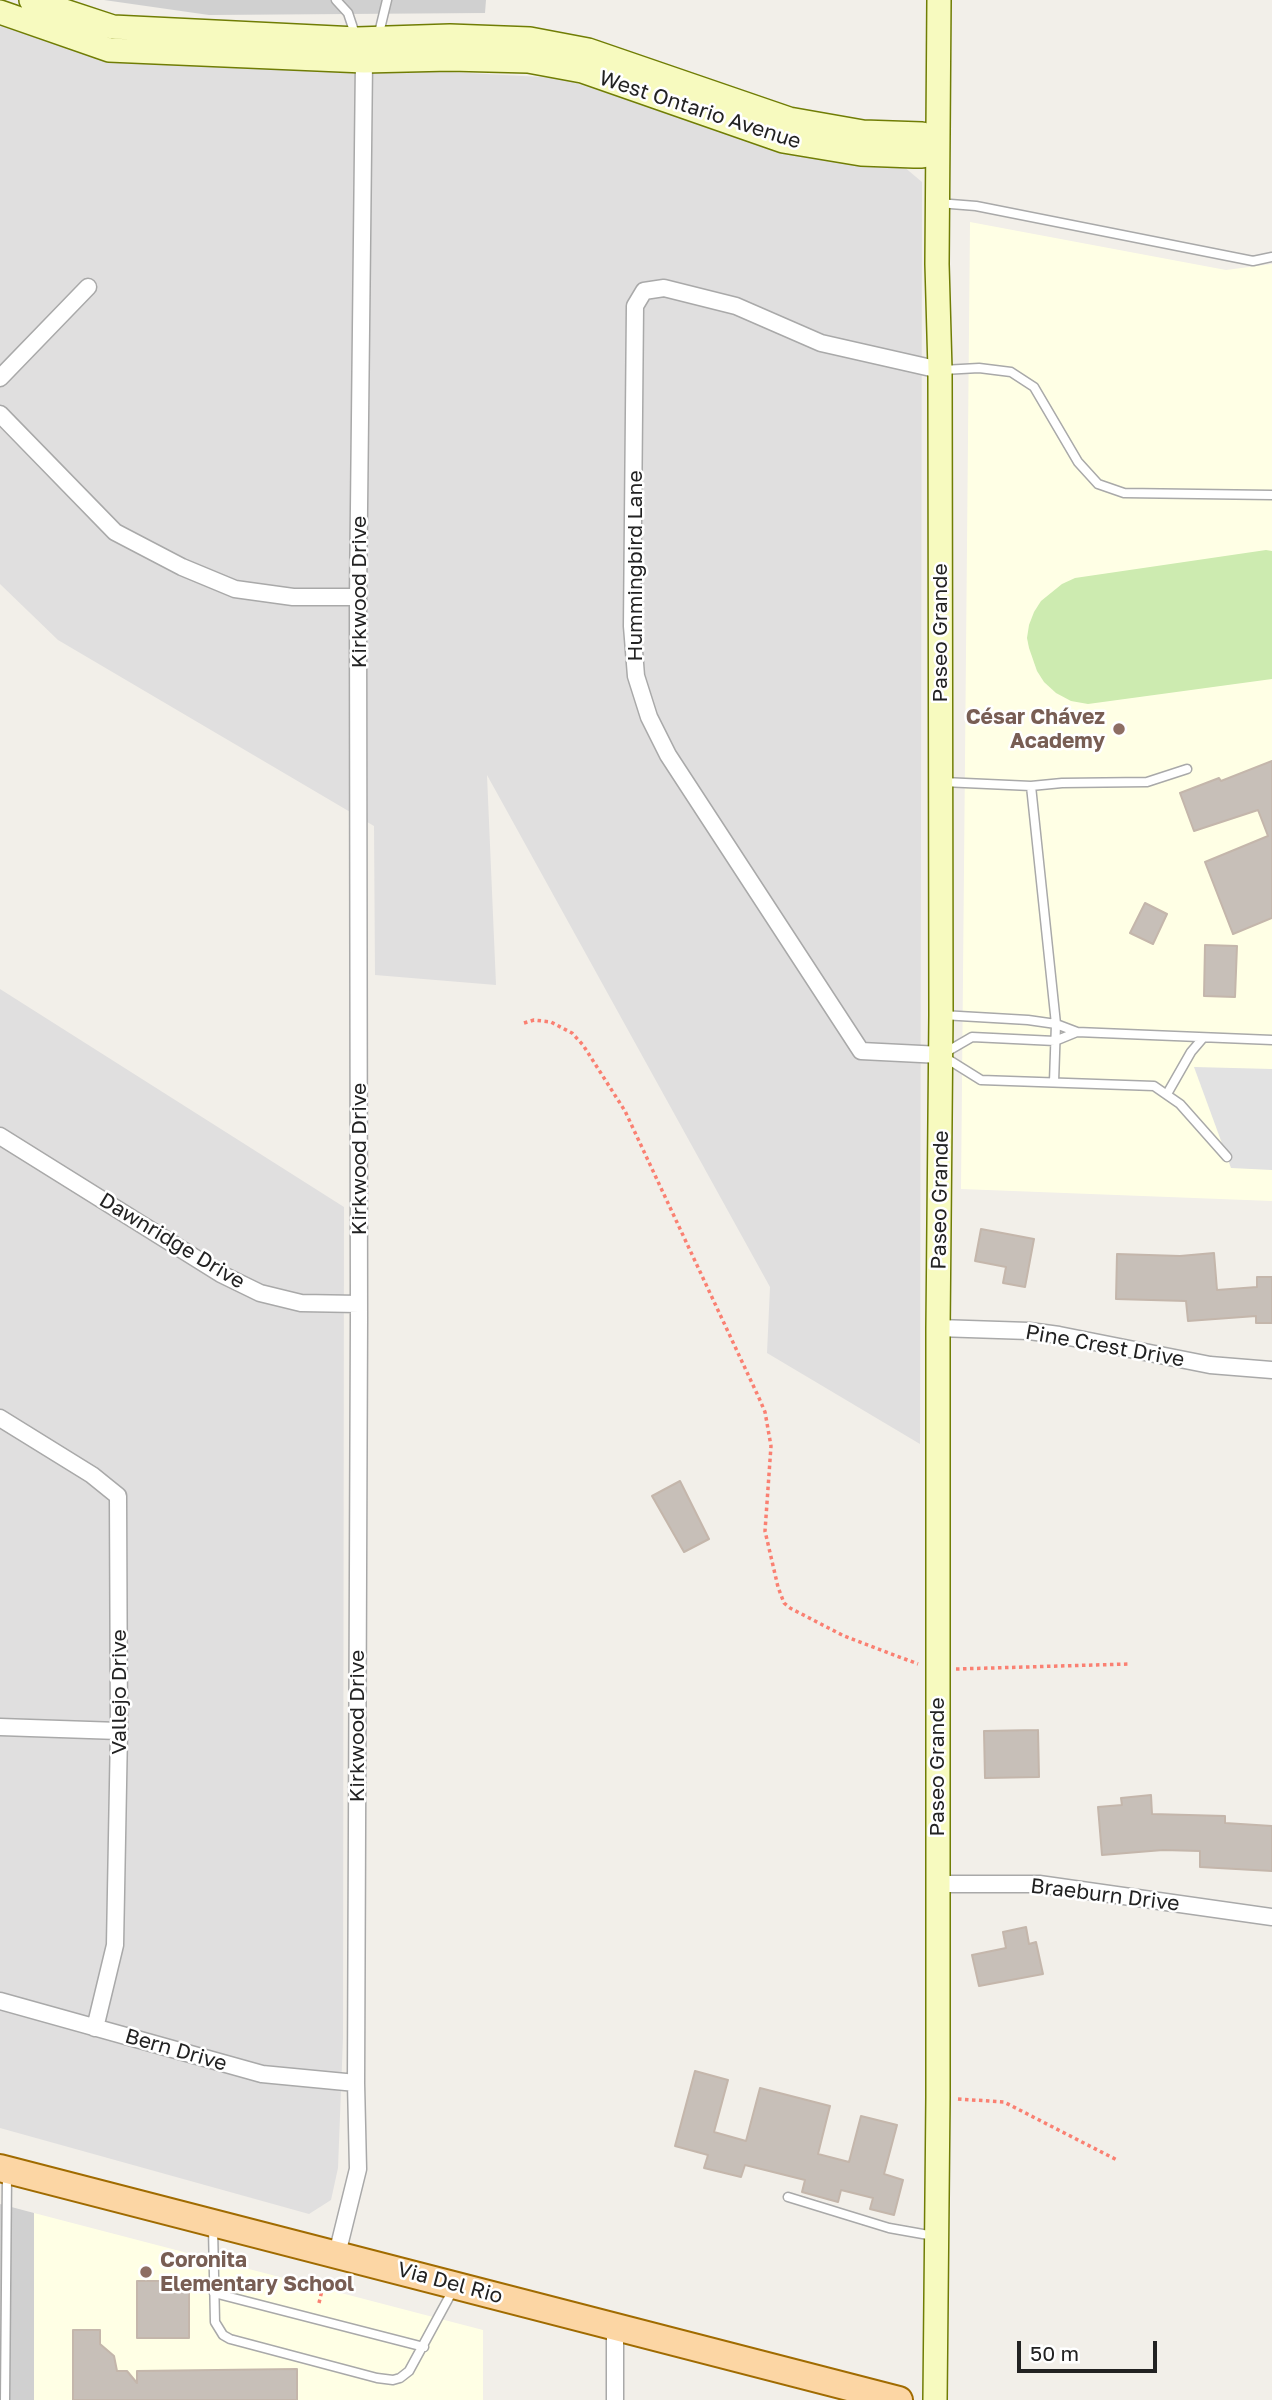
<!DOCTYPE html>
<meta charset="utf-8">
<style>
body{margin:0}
#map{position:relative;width:1272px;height:2400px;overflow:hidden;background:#f2efe9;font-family:"Golos Text",sans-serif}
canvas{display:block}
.scale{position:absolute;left:1017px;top:2341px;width:140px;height:32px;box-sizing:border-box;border:4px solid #222;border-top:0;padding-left:9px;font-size:21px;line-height:24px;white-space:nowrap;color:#222;-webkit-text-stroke:5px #fff;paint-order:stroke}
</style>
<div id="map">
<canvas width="1272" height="2400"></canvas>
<div class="scale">50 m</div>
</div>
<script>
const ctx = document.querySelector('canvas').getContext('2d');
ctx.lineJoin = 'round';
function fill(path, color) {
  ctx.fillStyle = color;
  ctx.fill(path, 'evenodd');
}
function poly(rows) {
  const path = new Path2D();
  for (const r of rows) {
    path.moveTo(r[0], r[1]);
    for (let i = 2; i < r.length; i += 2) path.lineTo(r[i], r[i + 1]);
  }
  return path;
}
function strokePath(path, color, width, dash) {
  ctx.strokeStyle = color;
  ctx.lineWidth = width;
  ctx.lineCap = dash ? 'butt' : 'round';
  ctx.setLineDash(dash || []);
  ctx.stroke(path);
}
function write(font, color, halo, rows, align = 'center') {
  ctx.font = font + ' "Golos Text",sans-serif';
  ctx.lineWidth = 5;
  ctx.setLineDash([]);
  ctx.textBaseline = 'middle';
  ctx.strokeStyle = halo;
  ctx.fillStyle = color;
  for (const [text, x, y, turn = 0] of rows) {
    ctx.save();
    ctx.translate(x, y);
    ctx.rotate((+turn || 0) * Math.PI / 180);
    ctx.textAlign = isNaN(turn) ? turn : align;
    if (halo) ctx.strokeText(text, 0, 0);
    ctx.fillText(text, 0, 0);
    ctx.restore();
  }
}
fill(poly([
 [0,24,85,53,188,66,431,71,560,78,805,156,903,166,922,182,920,1444,767,1353,770,1287,487,775,496,985,375,975,374,826,58,640,0,584],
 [0,989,344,1207,343,2038,338,2168,331,2200,309,2214,0,2128]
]), '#e0dfdf');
fill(poly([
 [970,222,1226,270,1272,264,1272,1201,961,1189],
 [34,2213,483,2330,483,2400,34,2400]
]), '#ffffe5');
fill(poly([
 [104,0,486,0,485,13,209,15],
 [0,2204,34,2213,34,2400,0,2400]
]), '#d0d0d0');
fill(poly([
 [1266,550,1272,551,1272,679,1088,704,1071,701,1056,693,1044,682,1037,671,1029,648,1027,638,1029,625,1034,612,1041,601,1062,584,1075,578]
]), '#cdebb0');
fill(poly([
 [1194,1067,1272,1069,1272,1170,1231,1168]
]), '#e2e2e2');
const building = poly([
 [1272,761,1272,918,1233,934,1205,862,1268,836,1258,810,1194,831,1180,793,1219,778,1221,781,1272,761],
 [1145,903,1167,914,1153,944,1130,933,1145,903],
 [1205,945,1237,946,1235,997,1204,996,1205,945],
 [981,1229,1034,1239,1025,1287,1003,1283,1006,1267,975,1261,981,1229],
 [1214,1253,1217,1290,1257,1287,1257,1277,1272,1277,1272,1323,1256,1323,1256,1316,1188,1321,1186,1301,1116,1299,1117,1254,1180,1256,1214,1253],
 [680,1481,709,1539,684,1552,652,1496,680,1481],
 [1038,1730,1039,1777,985,1778,984,1731,1038,1730],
 [1151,1795,1152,1814,1225,1816,1225,1823,1272,1826,1272,1871,1200,1867,1200,1851,1163,1850,1102,1855,1098,1807,1122,1805,1121,1798,1151,1795],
 [1026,1927,1029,1944,1036,1942,1043,1974,979,1986,972,1955,1006,1948,1003,1932,1026,1927],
 [695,2071,728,2080,714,2132,746,2141,760,2088,830,2106,818,2154,849,2162,861,2116,897,2125,884,2174,903,2180,894,2215,870,2209,873,2198,841,2190,838,2202,802,2192,805,2180,745,2165,741,2177,704,2168,708,2155,675,2146,695,2071],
 [137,2281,189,2281,189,2338,137,2338,137,2281],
 [73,2330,100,2330,100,2344,114,2356,117,2371,127,2371,137,2383,137,2371,297,2369,297,2400,73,2400,73,2330]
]);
fill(building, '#c7bfb8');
strokePath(building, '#c4b6ab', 2);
const service = poly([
 [336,0,348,13,356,37],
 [378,37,387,0],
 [938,203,976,206,1253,261,1272,257],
 [943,370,979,368,1011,372,1034,387,1078,462,1098,484,1124,493,1272,495],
 [943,782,1031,786,1062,783,1147,782,1187,769],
 [1031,786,1056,1024,1054,1082],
 [942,1015,1028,1020,1056,1024,1077,1032],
 [1167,1094,1191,1052,1203,1038],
 [1227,1157,1180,1104,1154,1086,981,1080,941,1055,972,1037,1055,1041,1077,1032,1272,1040],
 [788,2197,889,2228,934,2236],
 [213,2228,215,2322,223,2335,230,2339,377,2378,393,2380,400,2378,409,2371,453,2290],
 [214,2293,424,2347],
 [5,2400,7,2175]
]);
const minor = poly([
 [940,370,821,343,736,306,664,288,644,291,635,306,632,626,636,676,649,717,668,755,861,1051,941,1055],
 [0,378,88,287],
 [0,414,115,532,182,567,235,589,293,597,358,597],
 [0,1136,221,1274,260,1293,301,1303,359,1304],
 [938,1328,1029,1331,1059,1335,1210,1365,1272,1370],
 [0,1418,92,1475,118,1496,119,1731,115,1945,95,2028],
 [0,1727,119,1731],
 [937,1884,1039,1884,1272,1917],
 [0,2001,262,2074,356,2083],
 [337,2254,358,2169,356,2083,359,1317,358,597,364,61],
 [615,2400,615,2326]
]);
const secondary = poly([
 [31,0,113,27,357,39,450,36,530,39,588,50,789,119,863,132,922,134,937,145],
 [0,12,109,50,364,61,450,59,528,61,582,71,783,141,861,154,914,156,922,156,937,145],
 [935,2400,938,2097,938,1328,941,1015,940,370,937,264,939,0]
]);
const primary = poly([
 [0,2168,899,2400]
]);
strokePath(service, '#a9a9a9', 11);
strokePath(minor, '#a9a9a9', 19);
strokePath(secondary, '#707d05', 26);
strokePath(primary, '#a06b00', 30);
strokePath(poly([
 [524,1023,534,1020,551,1022,572,1033,583,1045,625,1111,759,1398,765,1412,771,1446,765,1531,778,1587,784,1603,790,1608,844,1636,918,1664],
 [956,1669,1129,1664],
 [958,2099,1004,2102,1117,2160],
 [319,2303,323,2286]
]), '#fa8072', 3.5, [3.5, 3.5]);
strokePath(service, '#fff', 8);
strokePath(minor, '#fff', 16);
strokePath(secondary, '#f7fabf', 23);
strokePath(primary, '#fcd6a4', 26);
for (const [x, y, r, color] of [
 [1119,729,7,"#8d6e63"],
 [146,2272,7,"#8d6e63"]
]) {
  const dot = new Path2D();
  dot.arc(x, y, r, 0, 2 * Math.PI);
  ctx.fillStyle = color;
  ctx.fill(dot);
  strokePath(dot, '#fff', 2.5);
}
write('21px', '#222', '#fff', [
 ["West Ontario Avenue",700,110,18],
 ["Hummingbird Lane",635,566,-90],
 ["Kirkwood Drive",359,592,-90],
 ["Paseo Grande",940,633,-90],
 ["Kirkwood Drive",359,1159,-90],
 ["Paseo Grande",940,1200,-89],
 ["Dawnridge Drive",172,1241,31],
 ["Pine Crest Drive",1105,1346,10],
 ["Vallejo Drive",119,1692,-90],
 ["Kirkwood Drive",357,1726,-90],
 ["Paseo Grande",937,1767,-90],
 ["Braeburn Drive",1105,1895,7],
 ["Bern Drive",176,2050,16],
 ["Via Del Rio",450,2283,15]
]);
write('bold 21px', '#785e54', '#fff', [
 ["César Chávez",1105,717],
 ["Academy",1105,741],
 ["Coronita",160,2260,"left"],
 ["Elementary School",160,2284,"left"]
], 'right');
</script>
